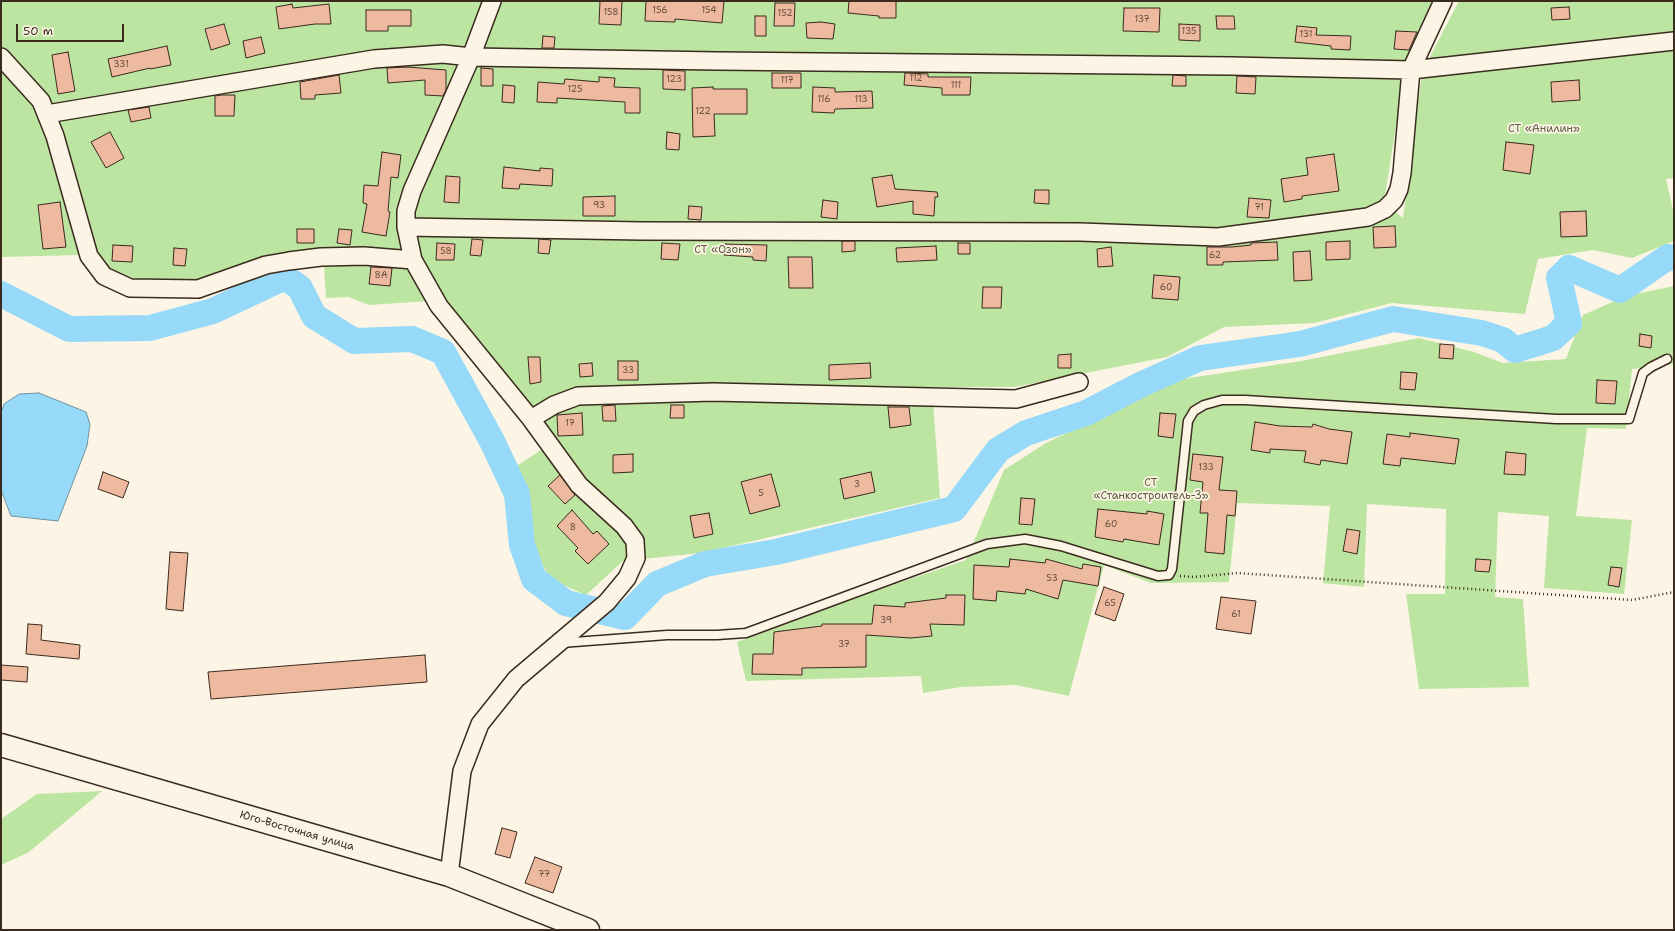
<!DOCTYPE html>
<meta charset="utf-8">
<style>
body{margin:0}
#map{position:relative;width:1675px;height:931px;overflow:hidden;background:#fcf5e5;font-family:"Shantell Sans",sans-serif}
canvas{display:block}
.frame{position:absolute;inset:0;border:2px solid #3b2a1e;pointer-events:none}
.scale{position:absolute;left:16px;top:24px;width:108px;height:18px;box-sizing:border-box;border:2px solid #3b2a1e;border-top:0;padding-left:5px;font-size:12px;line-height:14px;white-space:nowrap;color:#3b2a1e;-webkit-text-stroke:3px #fcf5e5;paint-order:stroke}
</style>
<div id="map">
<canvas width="1675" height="931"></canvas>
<div class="frame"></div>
<div class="scale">50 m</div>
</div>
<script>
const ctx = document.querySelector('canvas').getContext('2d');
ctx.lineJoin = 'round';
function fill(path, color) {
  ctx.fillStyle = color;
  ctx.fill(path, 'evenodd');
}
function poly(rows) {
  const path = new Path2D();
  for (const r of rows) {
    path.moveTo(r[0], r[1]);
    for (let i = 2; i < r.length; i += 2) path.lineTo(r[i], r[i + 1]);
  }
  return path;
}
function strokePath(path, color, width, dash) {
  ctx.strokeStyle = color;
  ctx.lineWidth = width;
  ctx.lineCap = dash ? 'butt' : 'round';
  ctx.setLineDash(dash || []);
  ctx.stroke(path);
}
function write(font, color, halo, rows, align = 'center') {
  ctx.font = font + ' "Shantell Sans",sans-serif';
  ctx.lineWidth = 3.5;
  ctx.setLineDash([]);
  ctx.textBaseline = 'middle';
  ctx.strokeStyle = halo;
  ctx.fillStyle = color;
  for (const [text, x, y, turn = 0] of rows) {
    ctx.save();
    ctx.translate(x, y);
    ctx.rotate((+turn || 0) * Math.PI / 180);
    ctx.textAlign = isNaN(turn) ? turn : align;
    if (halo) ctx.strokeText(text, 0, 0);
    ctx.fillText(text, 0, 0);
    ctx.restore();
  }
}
fill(poly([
 [1,1,1441,1,1405,69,1384,202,1403,218,1422,72,1459,1,1674,1,1674,178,1666,179,1674,214,1674,241,1632,258,1593,250,1538,259,1525,314,1392,303,1314,323,1224,327,1167,357,1015,387,932,387,940,498,701,553,623,561,586,595,550,579,532,544,515,467,555,441,446,300,369,305,349,297,326,298,323,251,199,280,138,282,115,276,101,257,79,255,1,257],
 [1674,286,1674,364,1632,369,1626,429,1587,428,1576,516,1632,520,1624,594,1544,588,1549,516,1498,512,1495,597,1523,599,1529,687,1419,689,1406,594,1445,594,1446,509,1367,504,1364,587,1323,583,1330,506,1237,503,1229,582,1151,583,1104,565,1069,696,1016,685,961,687,923,693,921,676,746,681,737,642,863,595,966,560,1004,470,1046,443,1176,380,1301,361,1419,338,1474,352,1503,363,1566,359,1583,315,1626,296],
 [102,791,29,852,1,865,1,819,37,794]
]), '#bbe5a1');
const water = poly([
 [39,393,86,412,90,424,87,446,58,521,11,516,1,490,1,413,4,404,19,394,39,393]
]);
fill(water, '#96d9f8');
strokePath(water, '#7293a1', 1);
strokePath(poly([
 [1,294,69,329,150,328,213,311,285,277,300,288,314,316,354,341,412,339,443,352,492,441,517,494,522,545,534,579,566,603,625,617,657,584,705,564,776,552,954,509,998,450,1026,433,1086,413,1140,385,1200,358,1300,344,1393,319,1482,333,1503,340,1515,350,1553,338,1569,323,1559,278,1569,268,1620,290,1668,257,1674,258]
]), '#96d9f8', 26);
const building = poly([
 [600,1,622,1,621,25,599,24,600,1],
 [646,1,724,1,722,23,675,19,675,22,645,21,646,1],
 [849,1,896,1,896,18,879,18,879,16,848,13,849,1],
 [775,3,795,3,794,26,774,26,775,3],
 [292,4,293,8,329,4,331,24,315,24,279,29,276,7,292,4],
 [1569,7,1570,19,1552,20,1551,8,1569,7],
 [1124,8,1160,8,1159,32,1123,31,1124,8],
 [366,10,411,10,411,26,388,26,388,31,366,31,366,10],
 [755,16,766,16,766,36,755,36,755,16],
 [1216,16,1234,16,1235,29,1217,29,1216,16],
 [821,22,835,24,833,39,807,38,806,23,821,22],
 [224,24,230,44,211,50,205,29,224,24],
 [1179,24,1200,25,1200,41,1179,40,1179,24],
 [1297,26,1317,28,1316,35,1351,36,1350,50,1331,49,1331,46,1295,42,1297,26],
 [1396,31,1417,32,1409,50,1394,49,1396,31],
 [543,36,555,37,554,48,542,48,543,36],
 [261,37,265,53,246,58,243,41,261,37],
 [167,46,171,65,150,69,150,68,112,77,108,59,167,46],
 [68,52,75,91,58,94,52,55,68,52],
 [407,67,446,70,446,90,443,96,425,95,425,80,388,83,387,68,407,67],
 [481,68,493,69,493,86,481,86,481,68],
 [663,70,685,71,685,90,663,89,663,70],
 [772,73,801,73,801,88,772,88,772,73],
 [905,73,928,74,928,77,971,77,970,95,942,95,942,88,904,85,905,73],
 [339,75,341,93,315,95,315,99,301,99,300,82,339,75],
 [1173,75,1186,76,1186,86,1172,86,1173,75],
 [1237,76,1256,77,1255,94,1236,93,1237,76],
 [599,77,615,78,614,87,640,88,640,113,625,113,625,102,557,98,557,103,537,102,538,82,564,84,565,79,599,82,599,77],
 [1579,80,1580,100,1552,102,1551,82,1579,80],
 [503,85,515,86,514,103,502,102,503,85],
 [713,87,713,89,747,89,747,114,714,114,715,136,693,137,692,88,713,87],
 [813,87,835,88,835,92,872,91,873,108,835,109,834,113,812,112,813,87],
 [221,95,235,95,234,116,215,116,215,96,221,95],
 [149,107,151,118,131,122,128,110,149,107],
 [110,132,124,158,106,168,91,142,110,132],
 [667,132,680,134,679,150,666,149,667,132],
 [1506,142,1534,145,1530,174,1503,170,1506,142],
 [382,152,401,155,398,178,391,177,388,211,390,212,386,236,362,232,367,204,363,203,364,185,378,186,382,152],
 [1334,154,1339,191,1302,196,1302,199,1284,202,1281,179,1308,175,1306,158,1334,154],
 [504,167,540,171,540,168,553,169,552,186,520,184,519,189,502,188,504,167],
 [892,175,895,189,937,192,938,197,935,197,934,216,913,214,913,201,877,207,872,178,892,175],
 [446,176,460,177,459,203,444,202,446,176],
 [1035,190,1049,190,1049,204,1034,203,1035,190],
 [615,196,615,216,583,216,583,197,615,196],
 [1249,198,1271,200,1269,218,1247,217,1249,198],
 [823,200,838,202,837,219,821,217,823,200],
 [60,202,66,247,43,249,38,205,60,202],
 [689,206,702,207,701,220,688,219,689,206],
 [1586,211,1587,236,1561,237,1560,212,1586,211],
 [1395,226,1396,247,1374,248,1373,227,1395,226],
 [297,229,314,229,314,243,297,243,297,229],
 [339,229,352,230,350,245,337,243,339,229],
 [472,239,483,240,481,256,470,255,472,239],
 [539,239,551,240,549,254,538,253,539,239],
 [842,241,855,241,855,251,842,252,842,241],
 [1350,241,1350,259,1326,260,1326,242,1350,241],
 [1277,242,1278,260,1223,262,1223,265,1207,265,1207,247,1232,247,1251,245,1251,243,1277,242],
 [437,243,455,244,454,260,436,260,437,243],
 [662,243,680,244,678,260,661,259,662,243],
 [958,243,970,243,970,254,958,254,958,243],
 [725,244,767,245,766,261,753,260,753,257,724,255,725,244],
 [113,245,133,246,132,262,112,261,113,245],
 [936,246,937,260,897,262,896,248,936,246],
 [1111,247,1113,266,1098,267,1097,249,1111,247],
 [174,248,187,249,185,266,173,265,174,248],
 [1310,251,1312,280,1294,281,1293,252,1310,251],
 [788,257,812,257,813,288,789,288,788,257],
 [371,267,392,268,390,286,369,284,371,267],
 [1154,275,1180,277,1178,300,1152,298,1154,275],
 [983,287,1002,287,1001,308,982,308,983,287],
 [1640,334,1652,336,1651,348,1639,346,1640,334],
 [1440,344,1454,345,1453,359,1439,358,1440,344],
 [1071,354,1071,368,1058,368,1058,355,1071,354],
 [528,357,540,357,541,382,530,384,528,357],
 [618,361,638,361,638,380,618,380,618,361],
 [592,363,593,376,580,377,579,364,592,363],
 [870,363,871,378,829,380,829,365,870,363],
 [1401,372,1417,373,1415,390,1400,389,1401,372],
 [1597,380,1617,381,1615,404,1596,403,1597,380],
 [615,405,616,421,603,421,602,406,615,405],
 [671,405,684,405,684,418,670,418,671,405],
 [888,407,909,407,911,425,890,428,888,407],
 [582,413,583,435,558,436,557,415,582,413],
 [1160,413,1176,414,1173,438,1158,436,1160,413],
 [1255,422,1280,426,1312,427,1313,424,1329,429,1352,432,1347,464,1321,460,1320,465,1304,462,1306,451,1270,449,1270,453,1251,450,1255,422],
 [1410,433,1459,439,1455,464,1401,458,1400,466,1383,464,1387,434,1410,437,1410,433],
 [1506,452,1526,454,1525,475,1504,474,1506,452],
 [633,454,633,472,613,473,613,455,633,454],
 [1193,454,1223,457,1219,490,1237,491,1235,516,1227,515,1224,554,1205,552,1208,513,1200,513,1203,482,1190,480,1193,454],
 [103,472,129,482,123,498,98,489,103,472],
 [871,472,875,492,844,499,840,479,871,472],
 [771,474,780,506,750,514,741,482,771,474],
 [560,475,575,495,565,504,548,486,560,475],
 [1021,498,1035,499,1032,525,1019,524,1021,498],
 [1098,509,1147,514,1147,511,1164,514,1159,545,1124,539,1123,542,1095,537,1098,509],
 [572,510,593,534,597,531,609,544,588,564,575,551,578,548,557,526,572,510],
 [709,513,713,534,694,538,690,516,709,513],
 [1347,529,1360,531,1357,554,1343,551,1347,529],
 [170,552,188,553,183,611,166,609,170,552],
 [1010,559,1045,563,1046,559,1082,569,1083,564,1101,567,1098,586,1063,580,1058,599,1026,589,1025,594,997,591,996,601,973,599,974,565,1009,567,1010,559],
 [1476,559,1491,560,1489,572,1475,571,1476,559],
 [1611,567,1622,568,1619,587,1608,585,1611,567],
 [1104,587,1124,594,1115,621,1095,614,1104,587],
 [946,595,965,595,964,625,930,624,932,636,911,638,866,635,866,667,802,668,802,675,752,674,753,654,773,654,774,632,822,626,822,624,872,624,874,605,905,607,905,603,946,598,946,595],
 [1221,597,1256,601,1251,634,1216,629,1221,597],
 [28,624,42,625,41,640,80,645,79,659,26,654,28,624],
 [425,655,427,682,211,699,208,672,425,655],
 [1,665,28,667,27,682,1,680,1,665],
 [502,828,517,832,510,858,495,854,502,828],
 [535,857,562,867,553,893,525,883,535,857]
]);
fill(building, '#edb99f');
strokePath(building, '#3b2a1e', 1);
const lane = poly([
 [561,643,667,635,717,635,746,633,987,544,1025,539,1061,546,1158,576,1169,575,1172,569,1188,421,1194,411,1204,405,1222,400,1245,400,1556,419,1629,419,1643,373,1651,367,1667,359]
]);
const street = poly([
 [1,57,41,101,55,136,89,256,104,276,130,288,198,289,266,265,289,261,321,257,364,256,413,260],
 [47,114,374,59,443,54,471,57,717,61,1231,66,1411,70,1674,41],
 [406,227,642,231,1080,232,1218,237,1368,217,1385,209,1394,200,1399,189,1402,173,1411,70,1443,1],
 [531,419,554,405,578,396,713,392,1016,399,1079,382],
 [449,875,462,771,480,724,516,679,607,602,627,578,636,558,635,541,624,526,579,485,531,419,439,306,413,260,406,227,406,211,412,191,471,57,492,1]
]);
const secondary = poly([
 [1,745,449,875,588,930]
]);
strokePath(lane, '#3b2a1e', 11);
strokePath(street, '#3b2a1e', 20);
strokePath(secondary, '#3b2a1e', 25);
strokePath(poly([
 [1180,576,1194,577,1238,573,1632,600,1674,592]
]), '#3b2a1e', 2.5, [1, 3]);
strokePath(lane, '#fcf5e5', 8);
strokePath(street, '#fcf5e5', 17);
strokePath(secondary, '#fcf5e5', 22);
write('9px', '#684e3e', null, [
 ["156",660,11],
 ["154",709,11],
 ["158",611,13],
 ["152",785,14],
 ["137",1142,20],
 ["135",1189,32],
 ["131",1306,35],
 ["331",121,65],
 ["112",916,79],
 ["123",674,80],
 ["117",787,81],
 ["111",956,86],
 ["125",575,90],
 ["116",824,100],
 ["113",861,100],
 ["122",703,112],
 ["93",599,206],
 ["71",1259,208],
 ["58",446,252],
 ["62",1215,256],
 ["8А",381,276],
 ["60",1166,288],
 ["33",628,371],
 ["17",570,424],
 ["133",1206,468],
 ["3",857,485],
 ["5",761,494],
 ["60",1111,525],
 ["8",573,528],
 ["53",1052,579],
 ["65",1110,604],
 ["61",1236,615],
 ["39",886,621],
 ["37",844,645],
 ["77",544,875]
]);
write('11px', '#5b593f', '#fcf5e5', [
 ["СТ «Анилин»",1544,129],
 ["СТ «Озон»",723,250],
 ["СТ",1151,483],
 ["«Станкостроитель-3»",1151,496]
]);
write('11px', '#3b2a1e', '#fcf5e5', [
 ["Юго-Восточная улица",297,831,16]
]);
</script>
